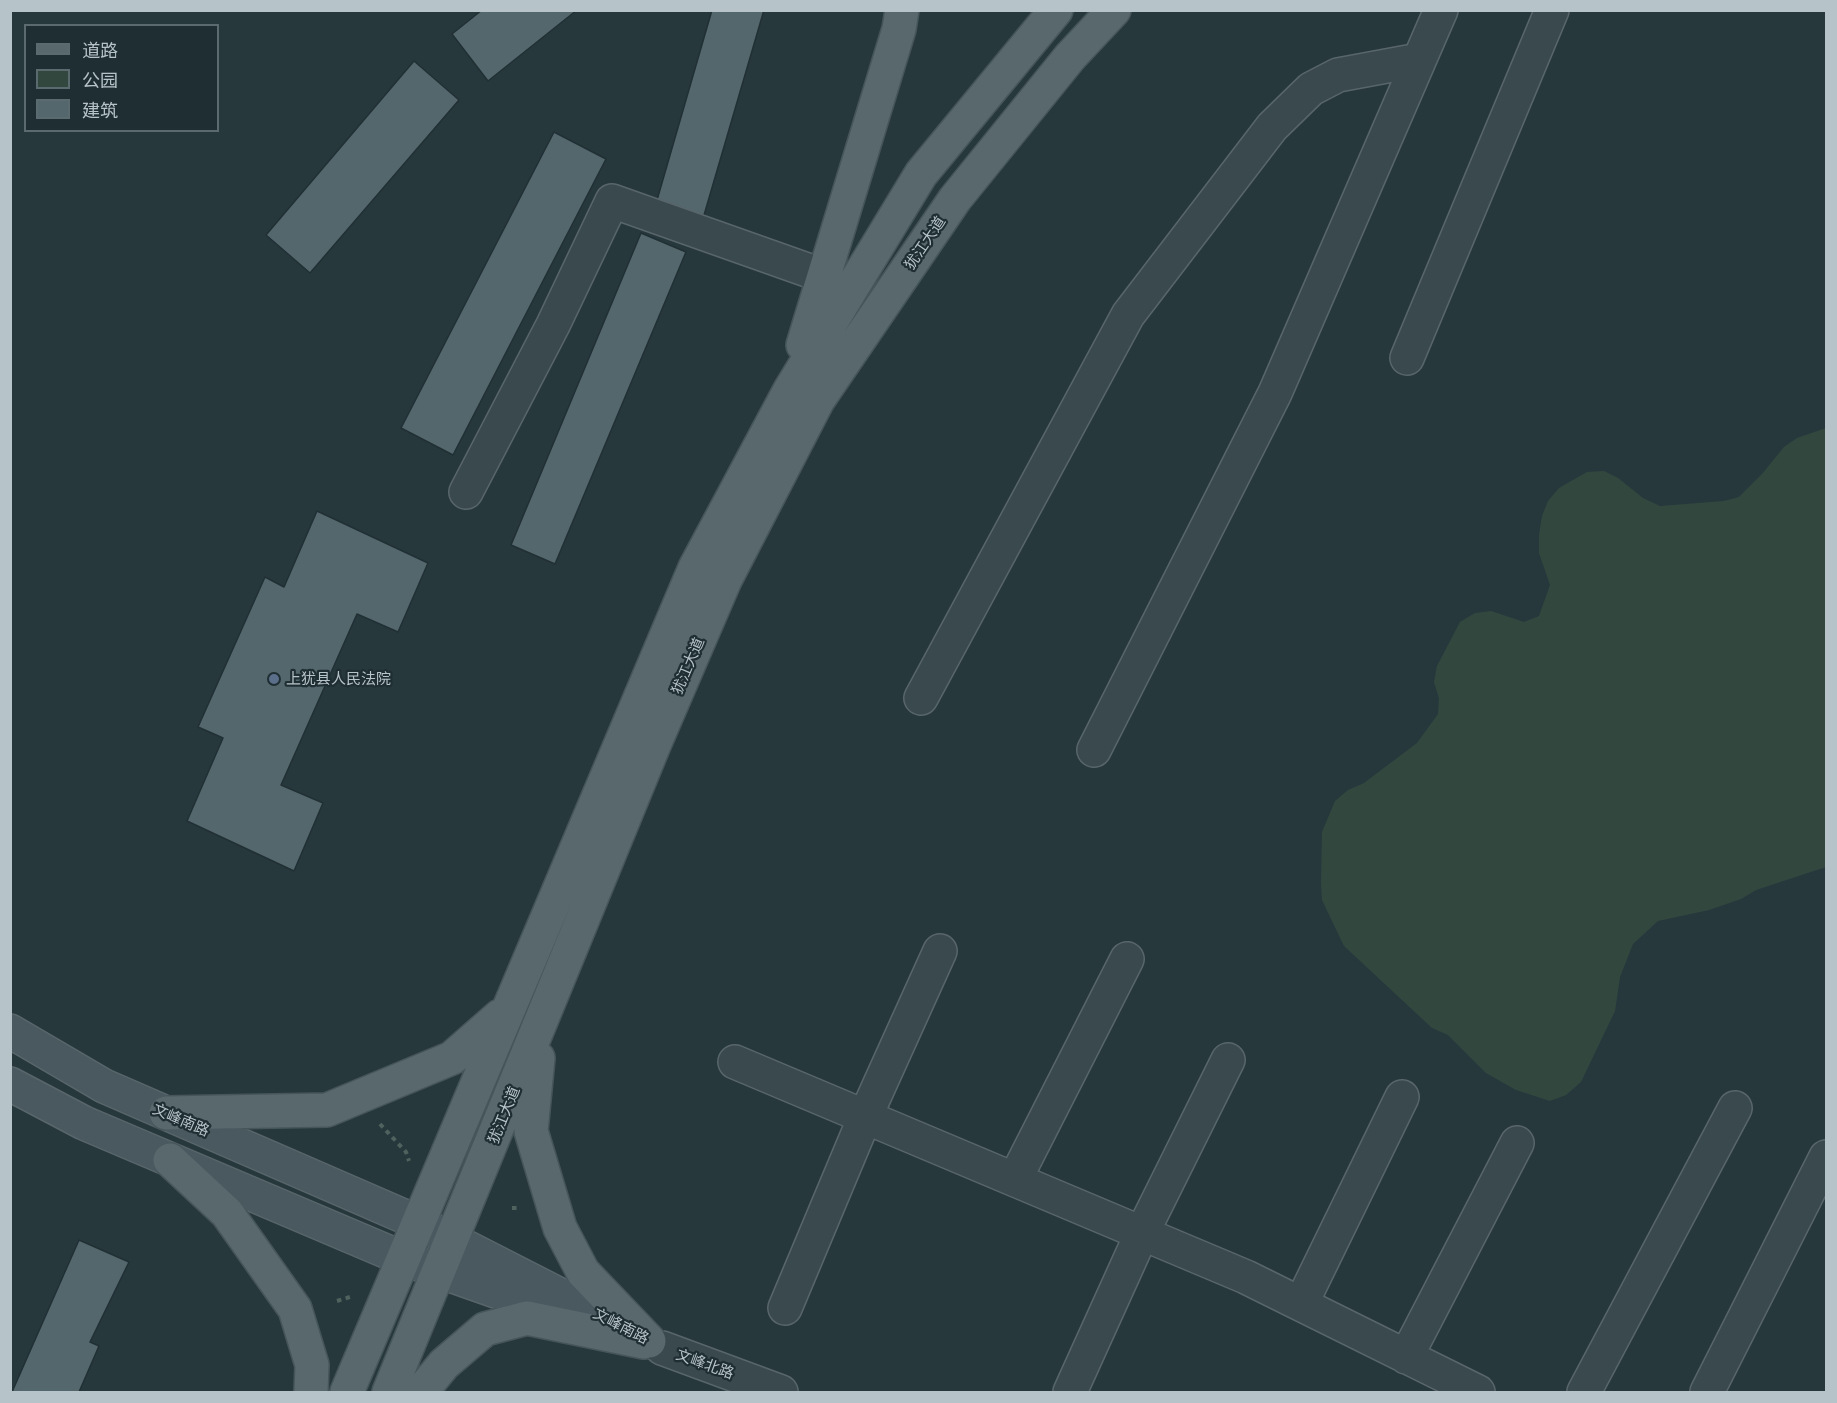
<!DOCTYPE html>
<meta charset="utf-8">
<style>
body{margin:0}
#map{position:relative;width:1837px;height:1403px;overflow:hidden;background:#27383c;font-family:Commissioner,"Noto Sans SC",sans-serif}
canvas{display:block}
.frame{position:absolute;inset:0;border:12px solid #b6c3c8;pointer-events:none}
.legend{position:absolute;left:24px;top:24px;width:195px;height:108px;box-sizing:border-box;background:#1f2e32;border:2px solid #5b6a6e;margin:0;padding:8px 10px;list-style:none;font-size:18px;color:#b6c3c8}
.legend li{display:flex;align-items:center;gap:12px;height:30px}
.legend b{width:30px;border:2px solid #5b6a6e}
</style>
<div id="map">
<canvas width="1837" height="1403"></canvas>
<div class="frame"></div>
<ul class="legend">
<li><b style="height:8px;background:#59686c"></b>道路</li>
<li><b style="height:16px;background:#32483f"></b>公园</li>
<li><b style="height:16px;background:#54676c"></b>建筑</li>
</ul>
</div>
<script>
const ctx = document.querySelector('canvas').getContext('2d');
ctx.lineJoin = 'round';
function fill(path, color) {
  ctx.fillStyle = color;
  ctx.fill(path, 'evenodd');
}
function poly(rows) {
  const path = new Path2D();
  for (const r of rows) {
    path.moveTo(r[0], r[1]);
    for (let i = 2; i < r.length; i += 2) path.lineTo(r[i], r[i + 1]);
  }
  return path;
}
function strokePath(path, color, width, dash) {
  ctx.strokeStyle = color;
  ctx.lineWidth = width;
  ctx.lineCap = dash ? 'butt' : 'round';
  ctx.setLineDash(dash || []);
  ctx.stroke(path);
}
function write(font, color, halo, rows, align = 'center') {
  ctx.font = font + ' Commissioner,"Noto Sans SC",sans-serif';
  ctx.lineWidth = 4.5;
  ctx.setLineDash([]);
  ctx.textBaseline = 'middle';
  ctx.strokeStyle = halo;
  ctx.fillStyle = color;
  for (const [text, x, y, turn = 0] of rows) {
    ctx.save();
    ctx.translate(x, y);
    ctx.rotate((+turn || 0) * Math.PI / 180);
    ctx.textAlign = isNaN(turn) ? turn : align;
    if (halo) ctx.strokeText(text, 0, 0);
    ctx.fillText(text, 0, 0);
    ctx.restore();
  }
}
fill(poly([
 [1826,428,1826,867,1756,890,1741,899,1709,910,1658,921,1633,944,1620,977,1615,1011,1581,1082,1566,1095,1550,1101,1516,1090,1486,1073,1448,1035,1432,1028,1344,946,1322,900,1321,883,1322,832,1335,801,1348,790,1364,783,1417,743,1438,714,1439,698,1434,682,1437,666,1460,622,1475,613,1491,611,1524,622,1539,616,1550,585,1539,553,1539,535,1542,516,1548,501,1559,488,1587,472,1604,471,1618,478,1643,498,1660,506,1724,501,1739,497,1762,474,1784,447,1797,438]
]), '#32483f');
const building = poly([
 [482,10,577,10,488,81,452,34,482,10],
 [712,10,764,10,702,222,655,207,712,10],
 [414,61,459,100,310,273,266,235,414,61],
 [554,132,606,159,453,455,401,428,554,132],
 [641,233,686,252,555,564,511,545,641,233],
 [317,511,428,563,398,632,357,614,281,785,323,803,294,871,187,821,223,738,198,727,265,577,284,587,317,511],
 [79,1240,129,1262,90,1342,99,1346,79,1392,12,1392,79,1240]
]);
fill(building, '#54676c');
strokePath(building, '#213034', 1.5);
const minor = poly([
 [1407,358,1552,10],
 [466,492,553,325,612,201,824,276],
 [921,698,1128,315,1272,127,1311,89,1338,75,1419,60],
 [1094,750,1275,393,1441,10],
 [735,1062,1246,1277,1478,1392],
 [1015,1179,1127,959],
 [1301,1304,1402,1097],
 [785,1308,865,1117,940,951],
 [1406,1357,1517,1143],
 [1070,1392,1142,1233,1228,1060],
 [1584,1392,1735,1108],
 [1707,1392,1826,1157]
]);
const tertiary = poly([
 [662,1348,781,1392]
]);
const secondary = poly([
 [10,1031,104,1086,417,1222,642,1337],
 [10,1084,84,1123,402,1258,561,1314]
]);
const primary = poly([
 [803,345,899,29,902,10],
 [538,1058,531,1131,560,1228,583,1272,649,1341],
 [166,1113,327,1110,452,1058,500,1016],
 [170,1160,227,1213,295,1309,312,1365,311,1392],
 [347,1392,695,568,790,390,921,174,1056,10],
 [389,1392,654,745,725,580,818,400,955,199,1070,57,1114,10],
 [421,1392,444,1364,485,1329,527,1318,644,1342]
]);
strokePath(minor, '#58666b', 36);
strokePath(tertiary, '#58666b', 36);
strokePath(secondary, '#58666b', 36);
strokePath(primary, '#465559', 36);
strokePath(poly([
 [380,1124,406,1152,409,1161],
 [512,1208,521,1208],
 [337,1301,350,1297]
]), '#50625e', 4, [4.5, 4.5]);
strokePath(minor, '#3a494d', 33);
strokePath(tertiary, '#3a494d', 33);
strokePath(secondary, '#49595f', 33);
strokePath(primary, '#59686c', 33);
for (const [x, y, r, color] of [
 [274,679,6,"#5c6f8a"]
]) {
  const dot = new Path2D();
  dot.arc(x, y, r, 0, 2 * Math.PI);
  ctx.fillStyle = color;
  ctx.fill(dot);
  strokePath(dot, '#1f2e32', 2);
}
write('15px', '#b6c3c8', '#1f2e32', [
 ["犹江大道",925,243,-56],
 ["犹江大道",688,666,-67],
 ["犹江大道",504,1115,-68],
 ["文峰南路",181,1120,23],
 ["文峰南路",621,1326,27],
 ["文峰北路",705,1364,20]
]);
write('15px', '#b6c3c8', '#1f2e32', [
 ["上犹县人民法院",286,679]
], 'left');
</script>
